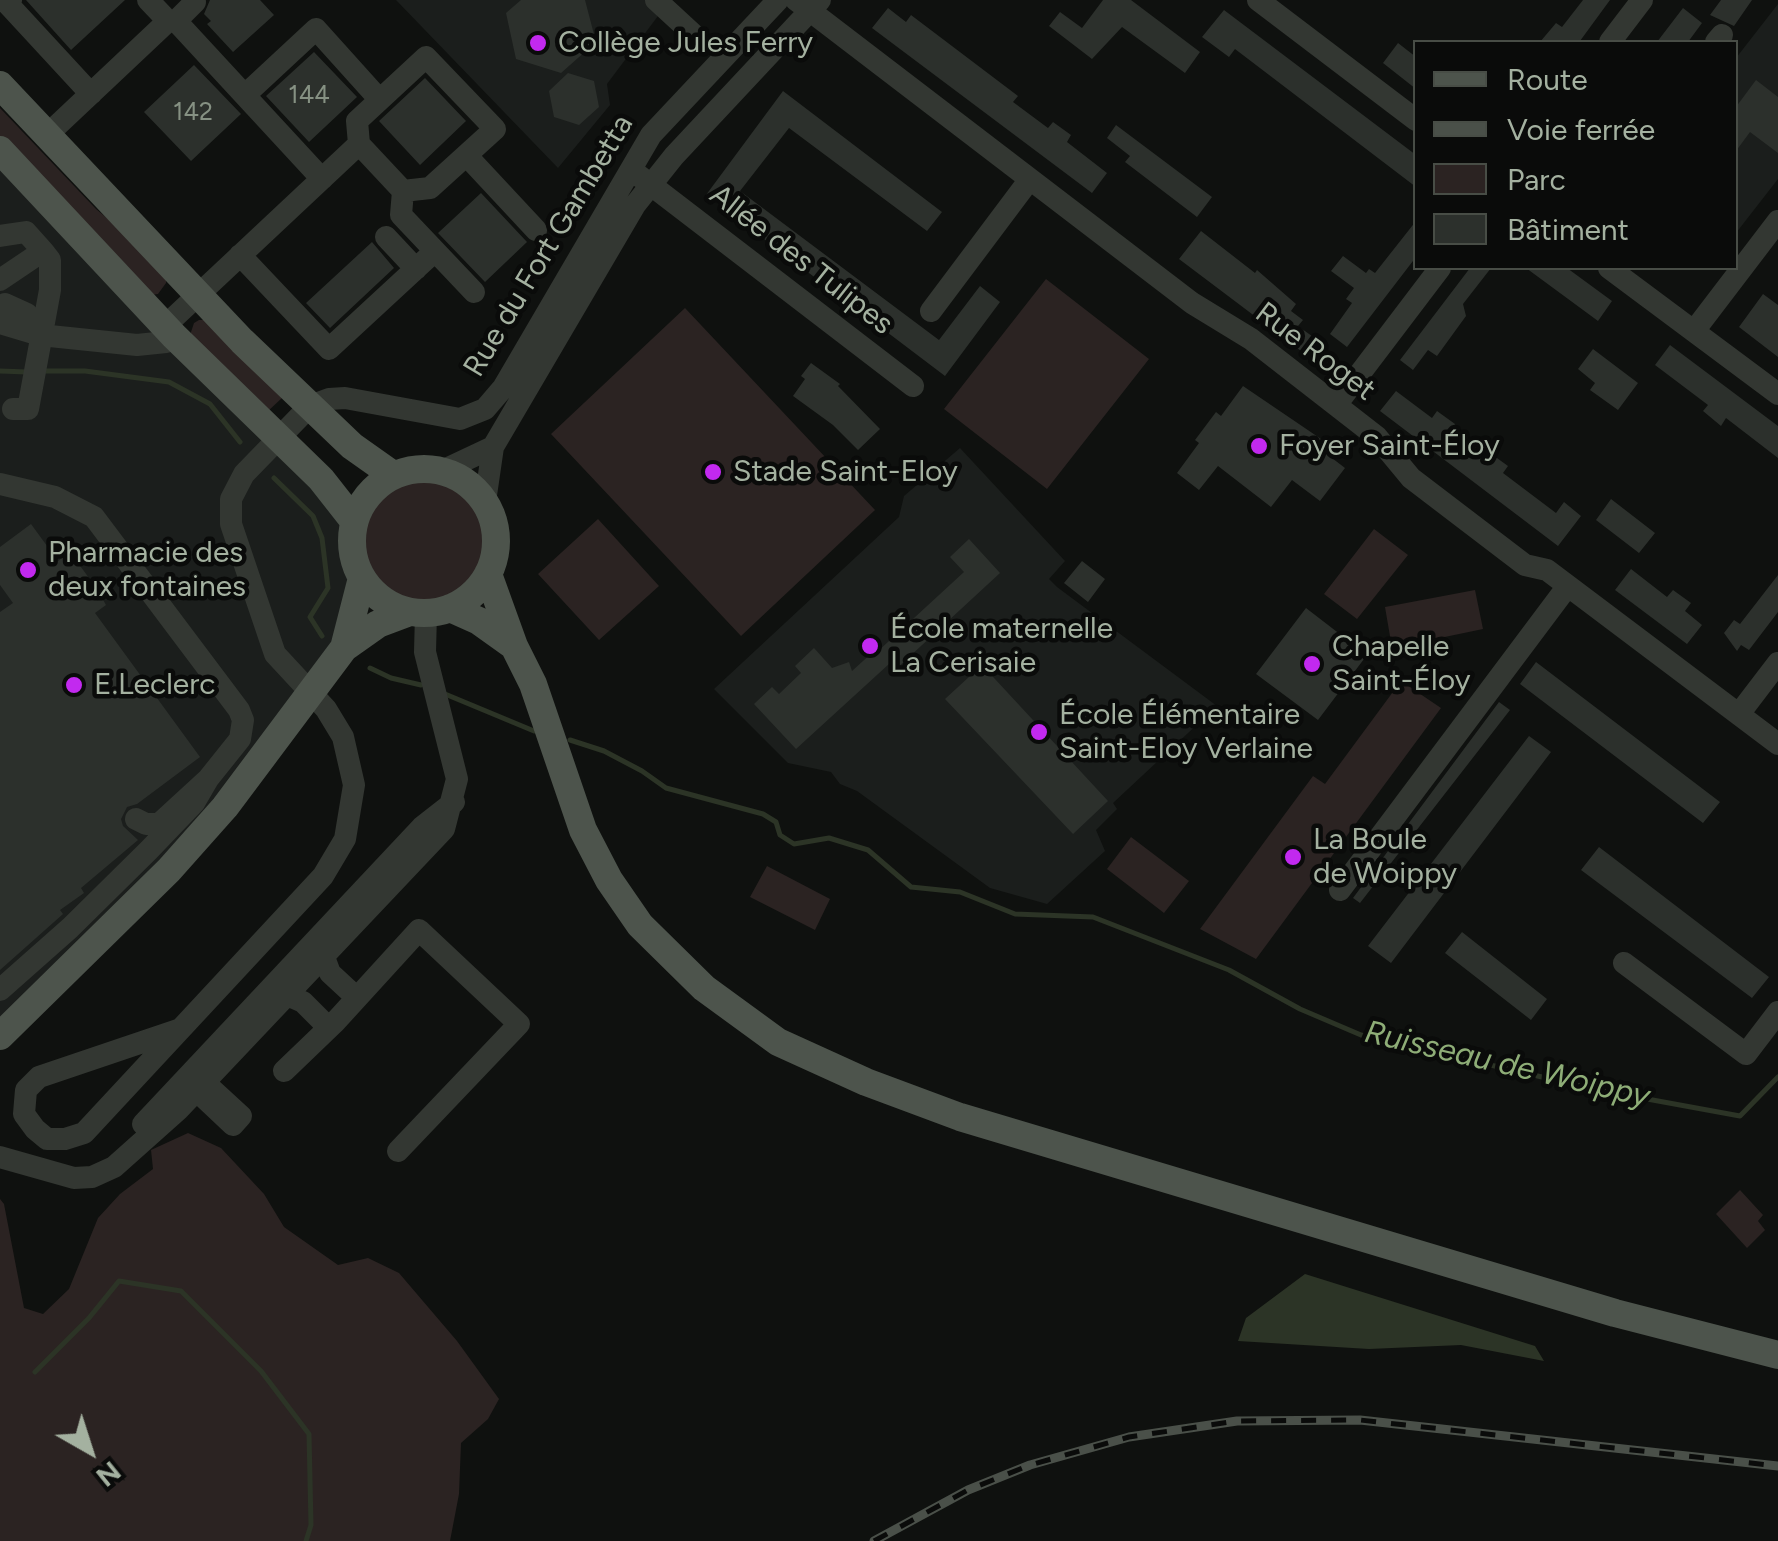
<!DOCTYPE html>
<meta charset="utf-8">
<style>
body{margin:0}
#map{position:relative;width:1778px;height:1541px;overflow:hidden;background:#0f110f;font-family:Figtree,sans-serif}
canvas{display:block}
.legend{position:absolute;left:1413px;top:40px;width:325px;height:230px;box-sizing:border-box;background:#0a0b0a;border:2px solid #484d46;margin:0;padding:12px 18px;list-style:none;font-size:30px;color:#a4b1a0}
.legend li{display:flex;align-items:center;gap:20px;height:50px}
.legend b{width:50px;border:2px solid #484d46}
.north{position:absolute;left:40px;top:1401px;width:100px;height:100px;-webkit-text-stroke:8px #0a0b0a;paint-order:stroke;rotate:141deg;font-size:28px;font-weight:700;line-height:40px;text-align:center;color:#a4b1a0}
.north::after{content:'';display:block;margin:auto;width:35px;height:45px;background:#a4b1a0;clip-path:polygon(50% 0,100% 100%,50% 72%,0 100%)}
</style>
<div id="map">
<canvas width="1778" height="1541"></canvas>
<ul class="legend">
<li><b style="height:12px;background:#4d544c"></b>Route</li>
<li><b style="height:12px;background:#4a5049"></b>Voie ferrée</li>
<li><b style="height:28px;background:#2b2322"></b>Parc</li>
<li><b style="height:28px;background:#2c302c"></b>Bâtiment</li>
</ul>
<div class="north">N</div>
</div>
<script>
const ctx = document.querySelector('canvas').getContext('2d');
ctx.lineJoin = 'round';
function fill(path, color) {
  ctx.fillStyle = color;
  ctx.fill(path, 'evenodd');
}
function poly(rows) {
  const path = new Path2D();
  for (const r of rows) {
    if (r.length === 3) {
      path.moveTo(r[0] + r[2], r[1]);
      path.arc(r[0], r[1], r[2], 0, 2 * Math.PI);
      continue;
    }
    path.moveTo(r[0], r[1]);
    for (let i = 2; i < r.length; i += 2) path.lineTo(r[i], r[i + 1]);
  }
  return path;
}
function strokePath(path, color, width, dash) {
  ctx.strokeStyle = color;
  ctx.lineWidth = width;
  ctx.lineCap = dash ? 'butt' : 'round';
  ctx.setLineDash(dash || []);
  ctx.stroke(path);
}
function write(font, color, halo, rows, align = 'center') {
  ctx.font = font + ' Figtree,sans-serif';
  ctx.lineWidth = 9;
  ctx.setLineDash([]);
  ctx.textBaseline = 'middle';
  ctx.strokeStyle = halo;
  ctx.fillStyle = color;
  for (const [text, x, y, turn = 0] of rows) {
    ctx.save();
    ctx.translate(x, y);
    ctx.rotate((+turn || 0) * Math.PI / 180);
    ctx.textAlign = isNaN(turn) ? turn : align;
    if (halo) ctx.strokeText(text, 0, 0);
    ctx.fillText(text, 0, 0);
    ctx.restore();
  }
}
fill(poly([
 [396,0,670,0,607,84,610,105,558,168],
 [1778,4,1778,179,1736,233,1736,58],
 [0,150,354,521,352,551,362,578,312,695,0,1036],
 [960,448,1065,561,1049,579,1057,587,1217,706,1113,803,1117,809,1096,830,1105,851,1047,904,990,888,857,791,840,784,831,772,788,763,714,689,899,517,904,496]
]), '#1b1e1c');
fill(poly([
 [0,108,96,209,132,239,166,276,166,283,158,294,151,295,0,137],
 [1046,279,1149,359,1047,489,944,409],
 [685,308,875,510,741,636,551,434],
 [199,320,206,320,283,397,266,413,190,335,194,323],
 [424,540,60],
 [598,519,659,586,599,640,538,574],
 [1374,529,1408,555,1357,619,1324,594],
 [1475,590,1483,629,1392,648,1385,607],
 [1401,681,1441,708,1256,959,1200,929,1313,776,1325,784],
 [1131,837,1189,881,1164,913,1107,869],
 [767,866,830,899,815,930,750,897],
 [188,1133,221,1148,264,1194,284,1227,338,1265,368,1258,399,1273,457,1341,499,1399,488,1419,461,1443,459,1494,450,1541,0,1541,0,1199,4,1204,24,1308,43,1314,69,1289,98,1218,120,1194,153,1169,151,1150],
 [1740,1190,1763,1215,1758,1221,1765,1230,1747,1248,1716,1214]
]), '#2b2322');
fill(poly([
 [1305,1274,1535,1346,1544,1361,1461,1345,1369,1349,1238,1341,1246,1318]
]), '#2c3426');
strokePath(poly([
 [0,371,27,372],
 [43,371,85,371,169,382,210,404,240,442],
 [274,478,313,516,322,538,328,588,310,617,322,636],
 [370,668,391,678,421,685],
 [445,694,534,731],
 [570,740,604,751,642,771,666,788,763,814,776,822,780,835,794,844,829,838,868,850,911,887,960,892,1015,914,1093,917,1229,970,1300,1009,1361,1035,1598,1090,1740,1116,1778,1077],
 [35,1372,89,1318,119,1281,181,1291,261,1371,309,1434,311,1525,306,1541]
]), '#2c3426', 5);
fill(poly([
 [26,0,125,0,71,50],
 [210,0,260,0,274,15,233,52,207,24,211,21,204,14],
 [521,0,585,0,596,42,561,73,516,59,506,13],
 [1103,0,1131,0,1200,52,1185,73,1122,27,1092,59,1049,26,1060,12,1082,28],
 [1583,0,1610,0,1580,41,1582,42,1540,42,1556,23,1562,27],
 [1721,0,1752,0,1734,26,1710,15],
 [888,8,906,22,911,15,1018,96,1013,102,1048,128,1053,122,1071,135,1067,142,1107,173,1092,193,872,28],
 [1683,8,1702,23,1688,42,1657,42],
 [1224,10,1416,155,1416,187,1235,49,1229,57,1202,37],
 [1398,43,1416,57,1416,89,1383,63],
 [314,52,357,97,309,142,266,96],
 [194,65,241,114,191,161,144,112],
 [568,73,594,81,599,107,579,125,554,117,549,91],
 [425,78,466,121,420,165,379,121],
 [1756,80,1778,97,1778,153,1750,132,1736,151,1736,107],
 [783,91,942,212,927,231,789,128,740,191,939,340,980,286,1000,302,945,376,706,195],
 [1116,125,1212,197,1197,217,1125,162,1130,156,1107,138],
 [481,193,527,242,485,282,438,233],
 [1416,221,1416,257,1347,347,1330,334,1352,303,1346,299,1354,288,1331,271,1343,256,1366,273,1369,269,1375,273],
 [1201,231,1255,273,1257,270,1296,304,1291,311,1303,320,1298,326,1316,339,1305,354,1179,259],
 [372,242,394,268,330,328,306,303],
 [1470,268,1491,268,1463,304,1466,316,1437,356,1428,350,1413,370,1400,360],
 [1526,268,1567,268,1612,301,1598,321],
 [1763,294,1778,305,1778,357,1739,327],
 [1670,345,1778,426,1778,458,1726,418,1721,426,1703,411,1708,405,1655,365],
 [1593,349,1638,383,1618,410,1590,390,1595,383,1578,369],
 [811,363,840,384,838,386,880,429,858,450,833,425,793,396,805,379,801,376],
 [1243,386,1324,441,1319,448,1345,468,1320,501,1292,480,1271,507,1218,466,1199,490,1177,473,1199,443,1195,440,1216,412,1221,416],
 [1396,391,1432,418,1437,411,1455,424,1450,432,1485,460,1490,453,1508,466,1503,473,1556,513,1564,502,1581,516,1558,546,1380,411],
 [1611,499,1655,533,1639,553,1596,520],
 [31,524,58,561,70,552,97,589,106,605,95,613,200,757,137,804,127,807,121,819,123,826,138,840,81,888,84,893,60,910,63,914,0,970,0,612,13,603,0,585,0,547],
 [969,539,1000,573,895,670,889,664,796,749,754,704,772,687,779,694,801,673,795,666,814,648,832,668,849,662,852,671,874,651,876,653,964,572,950,557],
 [1082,561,1105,579,1088,602,1064,583],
 [1631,569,1667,597,1673,590,1691,603,1685,611,1702,625,1687,644,1615,590],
 [1778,575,1778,612,1749,650,1741,645,1737,651,1724,633,1734,620,1740,624],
 [1306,608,1367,655,1318,720,1256,674],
 [1536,662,1720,802,1703,823,1520,684],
 [982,665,1108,801,1073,834,945,699],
 [1499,702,1510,710,1360,903,1353,898],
 [1529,736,1551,752,1391,963,1368,946],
 [1599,847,1769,977,1752,998,1581,870],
 [1462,932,1547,999,1531,1020,1445,953]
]), '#2c302c');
strokePath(poly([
 [11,0,7,3,91,94],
 [148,0,168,21],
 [656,0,693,34],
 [796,0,1192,303,1251,339,1377,437,1411,478,1525,565,1547,570,1778,744],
 [1258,0,1416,120],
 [176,21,322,179],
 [1610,42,1642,0],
 [1716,42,1722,35],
 [245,95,316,29,379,99],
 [47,135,168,21,176,21,195,2],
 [359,144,357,121,426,57,495,129,430,188,403,191],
 [467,156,536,230],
 [638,175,913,386],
 [403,191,401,215,474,292],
 [0,236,26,232,43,251],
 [386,237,416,269],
 [240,255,329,349,435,251],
 [1609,268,1778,394],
 [0,280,43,251,50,260,50,290,28,409,13,409],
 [0,306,5,304,27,314,40,335],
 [931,311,1030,179],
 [0,323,40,335,137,345,166,342,174,336],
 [165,326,359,144,403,191],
 [1694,331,1778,221],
 [1336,405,1440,268],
 [442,471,493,447],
 [0,484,55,497,94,517,239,710,243,720,240,739,208,779],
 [485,502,493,447,635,205,674,156,820,0],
 [1739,714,1778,663],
 [1340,890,1567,587],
 [324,957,330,973,357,998],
 [1624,963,1746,1054,1778,1012],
 [0,990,70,928,149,850,194,803,208,779,159,824,146,824,136,819],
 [287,995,303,1002,328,1027],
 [178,1030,39,1077,26,1090,24,1114,35,1129,47,1139,65,1139,84,1133,323,876,345,839,354,785,343,737,326,709,275,654,231,524,231,499,244,474,310,406,329,399,345,398,460,419,485,409,503,388,651,135,778,0],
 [284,1071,335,1022,419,930,519,1024,398,1151],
 [197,1091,233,1125,241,1116,204,1082],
 [143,1124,422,827,454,802],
 [0,1157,74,1178,92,1177,114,1167,179,1109,444,829,457,779,425,652,426,613]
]), '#333732', 22);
strokePath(poly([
 [0,85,242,341,352,446,393,475],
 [0,150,174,336,321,479,354,521],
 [424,541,72],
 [488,574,514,646,533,684,583,830,609,880,640,925,704,988,778,1042,866,1082,960,1117,1615,1313,1778,1355],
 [450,608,479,621,514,646],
 [344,648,378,624,410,612],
 [0,1036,169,870,225,807,344,648,362,578]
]), '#4d544c', 28);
const rail = poly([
 [874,1541,968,1490,1030,1465,1129,1437,1237,1421,1360,1420,1778,1466]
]);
strokePath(rail, '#4a5049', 9);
strokePath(rail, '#0a0b0a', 5, [15]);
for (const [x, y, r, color] of [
 [538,43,10,"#c229ef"],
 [1259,446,10,"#c229ef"],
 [713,472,10,"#c229ef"],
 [28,570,10,"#c229ef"],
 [870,646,10,"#c229ef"],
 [1312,664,10,"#c229ef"],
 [74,685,10,"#c229ef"],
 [1039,732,10,"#c229ef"],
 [1293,857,10,"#c229ef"]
]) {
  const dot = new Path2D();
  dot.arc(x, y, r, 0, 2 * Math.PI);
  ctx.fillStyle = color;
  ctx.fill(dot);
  strokePath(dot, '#0a0b0a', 4);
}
write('25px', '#869183', null, [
 ["144",309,96],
 ["142",193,113]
]);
write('30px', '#a4b1a0', '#0a0b0a', [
 ["Collège Jules Ferry",558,43],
 ["Foyer Saint-Éloy",1279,446],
 ["Stade Saint-Eloy",733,472],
 ["Pharmacie des",48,553],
 ["deux fontaines",48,587],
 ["École maternelle",890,629],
 ["La Cerisaie",890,663],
 ["Chapelle",1332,647],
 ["Saint-Éloy",1332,681],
 ["E.Leclerc",94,685],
 ["École Élémentaire",1059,715],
 ["Saint-Eloy Verlaine",1059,749],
 ["La Boule",1313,840],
 ["de Woippy",1313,874]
], 'left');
write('30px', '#a4b1a0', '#0a0b0a', [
 ["Rue du Fort Gambetta",549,246,-59],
 ["Allée des Tulipes",801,260,38],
 ["Rue Roget",1315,352,37]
]);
write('italic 32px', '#8ead77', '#0a0b0a', [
 ["Ruisseau de Woippy",1507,1065,13]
]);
</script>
